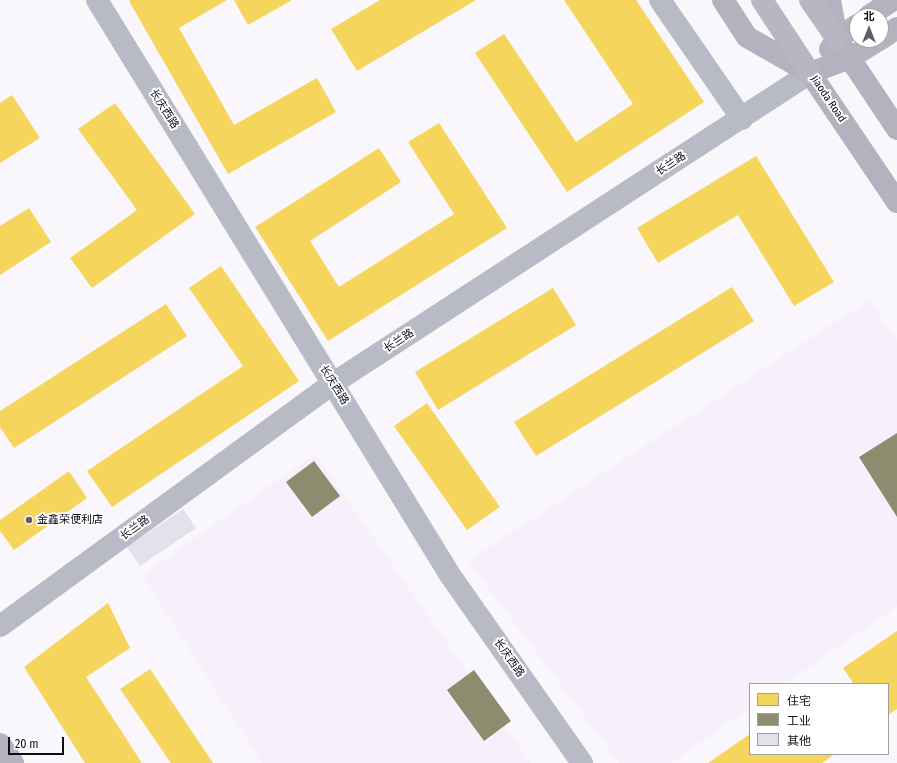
<!DOCTYPE html>
<meta charset="utf-8">
<style>
body{margin:0}
#map{position:relative;width:897px;height:763px;overflow:hidden;background:#f9f7fb;font-family:"Fira Sans Condensed","Noto Sans SC",sans-serif}
canvas{display:block}
.legend{position:absolute;left:749px;top:683px;width:140px;height:72px;box-sizing:border-box;background:#fff;border:1px solid #9f9ea2;margin:0;padding:5px 7px;list-style:none;font-size:12px;color:#100c17}
.legend li{display:flex;align-items:center;gap:8px;height:20px}
.legend b{width:20px;border:1px solid #9f9ea2}
.north{position:absolute;left:849px;top:8px;width:40px;height:40px;box-sizing:border-box;background:#fff;border:1px solid #9f9ea2;border-radius:50%;rotate:0deg;font-size:11px;font-weight:700;line-height:16px;text-align:center;color:#100c17}
.north::after{content:'';display:block;margin:auto;width:14px;height:18px;background:#625e67;clip-path:polygon(50% 0,100% 100%,50% 72%,0 100%)}
.scale{position:absolute;left:8px;top:737px;width:56px;height:18px;box-sizing:border-box;border:2px solid #100c17;border-top:0;padding-left:5px;font-size:12px;line-height:14px;white-space:nowrap;color:#100c17;-webkit-text-stroke:3px #fff;paint-order:stroke}
</style>
<div id="map">
<canvas width="897" height="763"></canvas>
<ul class="legend">
<li><b style="height:11px;background:#f6d55c"></b>住宅</li>
<li><b style="height:11px;background:#8c8c6e"></b>工业</li>
<li><b style="height:11px;background:#e2e2ed"></b>其他</li>
</ul>
<div class="north">北</div>
<div class="scale">20 m</div>
</div>
<script>
const ctx = document.querySelector('canvas').getContext('2d');
ctx.lineJoin = 'round';
function fill(path, color) {
  ctx.fillStyle = color;
  ctx.fill(path, 'evenodd');
}
function poly(rows) {
  const path = new Path2D();
  for (const r of rows) {
    path.moveTo(r[0], r[1]);
    for (let i = 2; i < r.length; i += 2) path.lineTo(r[i], r[i + 1]);
  }
  return path;
}
function strokePath(path, color, width, dash) {
  ctx.strokeStyle = color;
  ctx.lineWidth = width;
  ctx.lineCap = dash ? 'butt' : 'round';
  ctx.setLineDash(dash || []);
  ctx.stroke(path);
}
function write(font, color, halo, rows, align = 'center') {
  ctx.font = font + ' "Fira Sans Condensed","Noto Sans SC",sans-serif';
  ctx.lineWidth = 4;
  ctx.setLineDash([]);
  ctx.textBaseline = 'middle';
  ctx.strokeStyle = halo;
  ctx.fillStyle = color;
  for (const [text, x, y, turn = 0] of rows) {
    ctx.save();
    ctx.translate(x, y);
    ctx.rotate((+turn || 0) * Math.PI / 180);
    ctx.textAlign = isNaN(turn) ? turn : align;
    if (halo) ctx.strokeText(text, 0, 0);
    ctx.fillText(text, 0, 0);
    ctx.restore();
  }
}
fill(poly([
 [869,300,897,342,897,606,785,684,750,684,750,708,671,763,619,763,468,561],
 [315,454,531,763,262,763,142,575]
]), '#f6effc');
fill(poly([
 [131,0,227,0,179,28,234,125,317,78,336,112,228,174,129,1],
 [234,0,292,0,248,25],
 [380,0,476,0,357,71,331,29],
 [564,0,636,0,704,102,567,192,475,53,504,34,576,142,633,104],
 [12,95,40,138,0,163,0,103],
 [115,103,195,214,92,288,70,258,137,210,78,129],
 [439,123,507,228,328,341,255,227,379,148,401,182,310,241,339,287,454,214,408,142],
 [756,156,834,282,794,306,738,215,658,263,637,228],
 [29,208,51,242,0,275,0,226],
 [221,266,299,381,112,507,87,471,243,366,189,288],
 [732,287,754,321,536,456,514,422],
 [553,288,576,325,438,410,415,372],
 [166,304,187,336,14,448,0,427,0,411],
 [427,403,500,507,467,530,394,426],
 [69,471,87,498,14,550,0,531,0,520],
 [108,603,130,648,86,677,142,763,85,763,24,667],
 [897,631,897,709,888,715,888,684,854,684,843,668],
 [150,669,213,763,171,763,120,689],
 [750,734,750,754,835,754,822,763,708,763]
]), '#f6d55c');
fill(poly([
 [897,433,897,517,859,457],
 [314,461,340,496,312,517,286,482],
 [474,670,511,721,484,741,447,690]
]), '#8c8c6e');
fill(poly([
 [183,509,196,528,140,566,127,547]
]), '#e2e2ed');
strokePath(poly([
 [97,0,450,575,582,763],
 [660,0,742,119],
 [0,626,332,384,810,73]
]), '#b8bbc5', 22);
strokePath(poly([
 [723,0,747,37,810,73,897,202],
 [830,0,837,39,897,129],
 [869,16,893,0],
 [881,39,897,28],
 [830,49,837,39,857,25],
 [810,73,850,58,879,40],
 [0,744,13,763]
]), '#b2b3be', 22);
strokePath(poly([
 [762,0,810,73],
 [810,0,837,39]
]), '#b7b7c3', 22);
for (const [x, y, r, color] of [
 [29,520,4,"#625e67"]
]) {
  const dot = new Path2D();
  dot.arc(x, y, r, 0, 2 * Math.PI);
  ctx.fillStyle = color;
  ctx.fill(dot);
  strokePath(dot, '#fff', 1.5);
}
write('11px', '#100c17', '#fff', [
 ["Jiaoda Road",828,99,56],
 ["长庆西路",164,109,58],
 ["长兰路",671,164,-33],
 ["长兰路",399,341,-33],
 ["长庆西路",334,385,58],
 ["长兰路",135,528,-36],
 ["长庆西路",509,658,55]
]);
write('11px', '#100c17', '#fff', [
 ["金鑫荣便利店",37,520]
], 'left');
</script>
